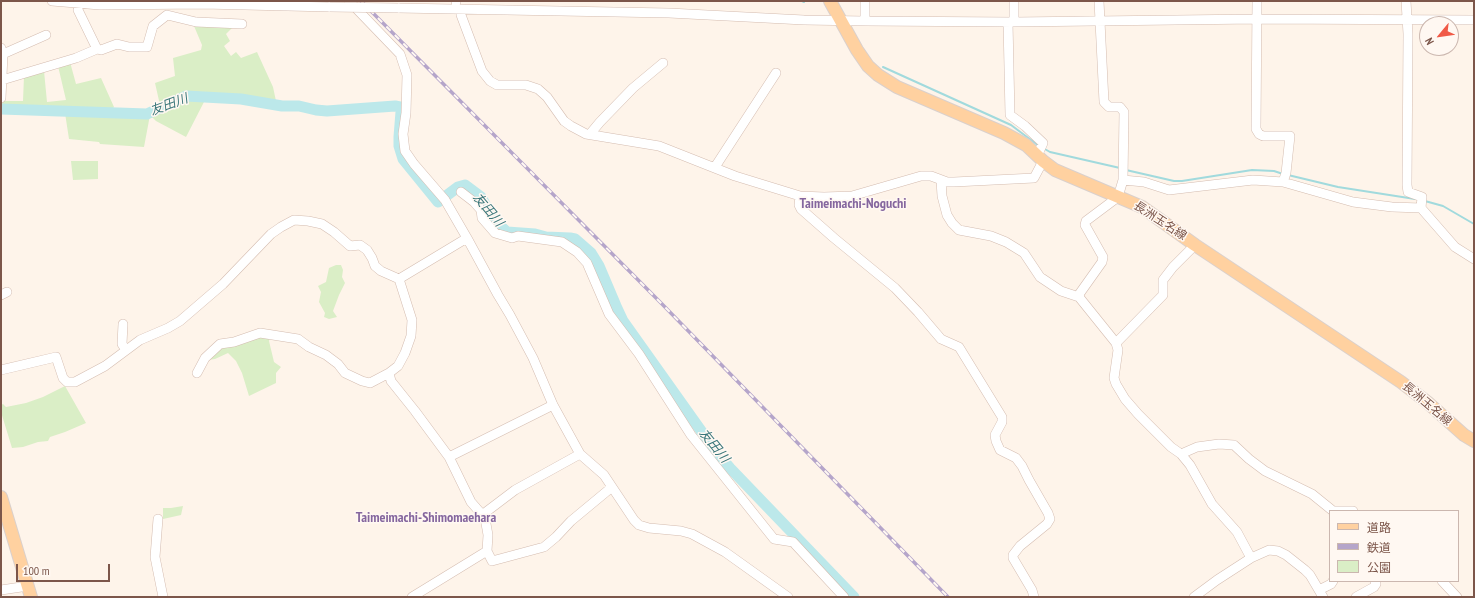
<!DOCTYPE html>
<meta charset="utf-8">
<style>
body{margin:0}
#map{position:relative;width:1475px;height:598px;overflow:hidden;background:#fef4ea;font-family:"PT Sans Narrow","Noto Sans JP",sans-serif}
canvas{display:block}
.frame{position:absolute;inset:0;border:2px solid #7c564a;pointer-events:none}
.legend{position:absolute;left:1329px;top:510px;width:130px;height:72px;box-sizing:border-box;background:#fff8f2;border:1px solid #cbb7af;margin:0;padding:5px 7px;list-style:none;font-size:12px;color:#7c564a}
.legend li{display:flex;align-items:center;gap:8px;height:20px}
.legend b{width:20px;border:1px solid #cbb7af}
.north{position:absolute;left:1419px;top:16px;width:40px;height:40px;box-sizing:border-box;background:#fff8f2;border:1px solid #cbb7af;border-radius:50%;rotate:241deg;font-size:11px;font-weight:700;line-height:16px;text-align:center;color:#7c564a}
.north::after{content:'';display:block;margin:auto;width:14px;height:18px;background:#f05a47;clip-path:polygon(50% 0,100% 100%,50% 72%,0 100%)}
.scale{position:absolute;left:16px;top:564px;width:94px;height:18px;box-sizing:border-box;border:2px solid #7c564a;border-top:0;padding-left:5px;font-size:12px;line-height:14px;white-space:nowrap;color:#7c564a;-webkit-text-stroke:3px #fff8f2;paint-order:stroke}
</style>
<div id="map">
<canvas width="1475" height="598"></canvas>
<div class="frame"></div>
<ul class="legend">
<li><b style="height:5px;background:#ffd1a0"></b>道路</li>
<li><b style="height:5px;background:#b5a5ca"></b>鉄道</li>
<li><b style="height:11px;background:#daeec6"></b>公園</li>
</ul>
<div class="north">N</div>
<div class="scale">100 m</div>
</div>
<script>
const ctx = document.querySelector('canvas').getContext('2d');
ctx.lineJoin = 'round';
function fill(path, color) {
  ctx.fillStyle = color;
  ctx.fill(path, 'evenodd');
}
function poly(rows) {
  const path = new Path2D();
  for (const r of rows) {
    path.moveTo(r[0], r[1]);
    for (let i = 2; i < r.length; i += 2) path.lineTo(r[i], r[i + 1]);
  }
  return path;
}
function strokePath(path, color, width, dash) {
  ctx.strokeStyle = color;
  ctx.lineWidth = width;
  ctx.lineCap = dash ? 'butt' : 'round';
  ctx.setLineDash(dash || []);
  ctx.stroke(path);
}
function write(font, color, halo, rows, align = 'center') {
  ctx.font = font + ' "PT Sans Narrow","Noto Sans JP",sans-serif';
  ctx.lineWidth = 3;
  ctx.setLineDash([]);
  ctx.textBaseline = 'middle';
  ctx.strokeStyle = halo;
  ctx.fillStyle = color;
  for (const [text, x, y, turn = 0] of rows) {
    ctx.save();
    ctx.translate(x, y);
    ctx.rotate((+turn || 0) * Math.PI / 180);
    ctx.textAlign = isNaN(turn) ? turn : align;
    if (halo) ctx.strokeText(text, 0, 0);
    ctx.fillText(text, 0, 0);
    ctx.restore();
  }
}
fill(poly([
 [194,26,234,26,226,34,230,41,224,46,231,56,236,52,241,58,257,52,273,87,276,101,250,97,186,94,160,105,155,83,175,76,173,58,201,50,202,45],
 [70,62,76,84,101,78,114,107,110,111,1,107,1,101,23,101,24,76,44,71,47,102,66,100,58,66],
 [186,98,204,102,186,137,156,121,151,116],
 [65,113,150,115,144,147,100,144,99,142,69,139],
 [71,161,98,161,98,179,73,180],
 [336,265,341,265,343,270,342,277,345,283,339,295,333,311,337,317,329,319,324,317,325,313,319,302,321,292,318,286,326,282,329,268],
 [261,334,270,337,269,341,274,362,281,367,276,373,276,383,249,396,242,373,236,361,228,353,215,359,208,360,221,345],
 [65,386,86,423,65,432,50,437,48,441,38,442,23,447,12,448,1,412,1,405,3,404,6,407,26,403,43,397],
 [183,506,181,515,163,519,163,508,171,508]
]), '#daeec6');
strokePath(poly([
 [802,1,804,2],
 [883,67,1011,125,1039,146],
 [1043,148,1050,152,1120,168],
 [1126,170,1174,181,1182,181,1252,170,1274,171,1283,174],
 [1288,175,1338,187,1415,199],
 [1425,201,1443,206,1474,224]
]), '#a1dadd', 2);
strokePath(poly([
 [1,109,147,114,186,96,241,99,282,106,299,106,316,110,327,111,395,106,400,107,401,112,399,137,399,146,403,159,438,202,458,187,465,185,481,197,494,220,507,232,535,234,546,237,570,238,575,239,591,253,599,266,616,306,623,321,714,449,730,468,854,597]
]), '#bce8ea', 11);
const minor = poly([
 [52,1,100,5,203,4,330,7],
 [349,1,400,54,407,75,406,113,403,134,405,151,414,164,445,200,467,238,498,295,510,315,533,358,553,405,580,454,604,475,634,520,639,525,649,528,681,531,692,534,725,552,788,597],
 [456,1,456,2],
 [865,1,865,21],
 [1257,1,1256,129,1259,134,1263,136,1290,136,1286,173,1283,182],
 [1406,1,1408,34,1407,185,1408,192,1422,197,1421,208],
 [398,8,669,13,804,20,865,21,1014,22,1257,19,1474,20],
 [78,10,97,49],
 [461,15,482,71,490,81,497,85,526,85,538,89,547,97,564,121,571,126,586,134,659,146,735,176,800,196,824,197,852,196,921,176,931,176,947,182,954,182,1034,178,1043,161],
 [1008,22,1010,115,1025,126,1043,143,1037,156],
 [1014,22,1014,1],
 [1,48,3,54,1,98],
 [3,54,46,35],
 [2,80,76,58,97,49,101,50,117,44,129,47,147,47,153,26,167,15,196,22,242,24],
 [590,134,600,122,633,88,663,63],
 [715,167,776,73],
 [941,180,942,196,947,215,952,223,959,230,991,236,1006,242,1024,253,1040,277,1061,291,1079,297,1116,343,1118,350,1114,378,1116,384,1125,399,1138,414,1171,447,1181,454,1190,465,1212,504,1237,532,1251,558],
 [1123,180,1144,182,1169,190,1253,180,1283,182,1353,202,1392,207,1421,208,1455,247,1474,259],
 [461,192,474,202,481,210,482,218,495,233,512,238,518,236,562,242,577,252,587,263,609,314,639,354,691,435,774,539,793,542,844,597],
 [800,196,799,205,801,209,834,238,895,288,918,312,941,339,959,347,1002,417,1002,422,995,435,996,441,1000,450,1016,458,1022,466,1029,480,1048,513,1050,519,1047,524,1020,546,1013,555,1013,558,1032,590,1034,597],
 [399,279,467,238],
 [1,295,7,292],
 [1079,297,1080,293,1102,262,1103,257,1085,225,1086,221,1118,197,1123,180,1124,112,1120,107,1109,107,1104,102,1099,1],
 [123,324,122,344,126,350],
 [1116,343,1163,295,1163,280,1173,267,1195,245],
 [1,370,56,357,63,378,67,382,75,382,105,366,140,340,168,328,180,321,223,284,271,234,281,227,294,220,308,221,322,224,334,232,350,246,360,245,367,250,372,258,375,266,381,271,399,279,412,320,411,336,405,353,398,366,389,373,391,381,415,411,449,457,471,502,485,518,488,535,487,551,492,561,544,547,556,537,571,521,612,487],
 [197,373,205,358,220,344,234,342,260,333,298,339,309,347,326,355,338,364,345,373,362,381,370,383,389,373],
 [1181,454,1197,447,1219,444,1234,445,1249,459,1265,471,1312,494,1333,511,1353,511],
 [449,457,553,405],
 [482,515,515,490,580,454],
 [158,519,155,557,163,597],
 [1442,581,1457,597],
 [1,590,28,586],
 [1319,590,1331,584,1333,581],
 [412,597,487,551],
 [1194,597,1217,580,1251,558,1269,550,1278,551,1286,555,1305,570,1310,575,1323,597],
 [1356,597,1374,587,1376,584,1375,581]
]);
const major = poly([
 [830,1,857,50,868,66,878,75,897,87,1004,133,1026,145,1043,161,1055,170,1142,207,1195,245,1401,382,1427,402,1464,435,1474,441],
 [1,497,31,597]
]);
strokePath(minor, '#d4bcb0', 10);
strokePath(major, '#dad0cc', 14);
strokePath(minor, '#fff', 9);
strokePath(major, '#ffd1a0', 12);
const rail = poly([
 [361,1,662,304,948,597]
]);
strokePath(rail, '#b5a5ca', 3.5);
strokePath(rail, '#fff8f2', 2, [6]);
const minorBridge = poly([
 [330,7,398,8]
]);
strokePath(minorBridge, '#d4bcb0', 10, []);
strokePath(minorBridge, '#fff', 9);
write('12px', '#7c564a', '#fff8f2', [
 ["長洲玉名線",1160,221,33],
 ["長洲玉名線",1427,404,40]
]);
write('italic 13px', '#39767a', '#fff8f2', [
 ["友田川",169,105,-20],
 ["友田川",488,210,50],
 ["友田川",714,446,51]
]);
write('bold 14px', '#85669e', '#fff8f2', [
 ["Taimeimachi-Noguchi",853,204],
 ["Taimeimachi-Shimomaehara",426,518]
]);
</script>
